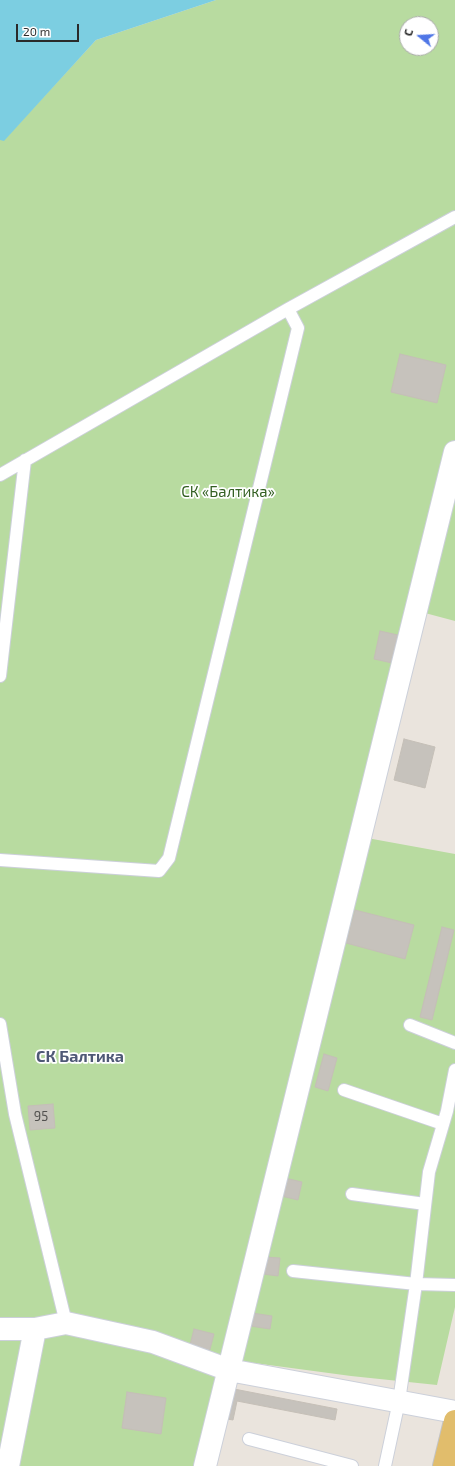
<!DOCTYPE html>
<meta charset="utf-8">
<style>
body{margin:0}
#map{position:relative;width:455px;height:1466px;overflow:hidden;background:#eae4dd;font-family:"Exo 2",sans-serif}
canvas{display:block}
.north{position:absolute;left:399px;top:16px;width:40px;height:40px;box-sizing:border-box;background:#fff;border:1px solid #aaa;border-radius:50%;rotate:288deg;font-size:11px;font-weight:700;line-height:16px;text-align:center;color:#2a2a2a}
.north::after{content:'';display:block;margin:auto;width:14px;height:18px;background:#4f76e6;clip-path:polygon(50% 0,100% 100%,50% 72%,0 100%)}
.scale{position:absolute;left:16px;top:24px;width:63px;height:18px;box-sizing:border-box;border:2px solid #2a2a2a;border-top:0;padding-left:5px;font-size:12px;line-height:14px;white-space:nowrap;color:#2a2a2a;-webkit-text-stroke:3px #fff;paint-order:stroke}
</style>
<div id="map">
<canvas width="455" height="1466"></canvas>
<div class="north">С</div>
<div class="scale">20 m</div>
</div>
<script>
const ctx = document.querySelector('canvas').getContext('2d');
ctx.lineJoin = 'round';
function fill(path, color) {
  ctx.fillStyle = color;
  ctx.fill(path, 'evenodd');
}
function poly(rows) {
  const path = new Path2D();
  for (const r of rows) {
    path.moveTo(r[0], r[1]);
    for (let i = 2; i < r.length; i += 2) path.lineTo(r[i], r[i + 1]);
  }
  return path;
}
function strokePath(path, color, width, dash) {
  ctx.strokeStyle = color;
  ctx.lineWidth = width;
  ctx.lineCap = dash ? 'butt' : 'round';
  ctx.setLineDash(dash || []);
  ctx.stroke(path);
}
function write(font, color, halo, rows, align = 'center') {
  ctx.font = font + ' "Exo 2",sans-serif';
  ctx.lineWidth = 3.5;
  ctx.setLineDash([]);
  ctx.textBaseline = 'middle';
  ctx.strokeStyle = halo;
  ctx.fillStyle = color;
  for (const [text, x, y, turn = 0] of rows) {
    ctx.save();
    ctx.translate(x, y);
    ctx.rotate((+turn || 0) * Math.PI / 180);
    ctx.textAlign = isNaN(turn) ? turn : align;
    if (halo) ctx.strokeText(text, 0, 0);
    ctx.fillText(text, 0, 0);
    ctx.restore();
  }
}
fill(poly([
 [216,0,455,0,455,621,425,613,367,838,455,854,455,1307,437,1385,351,1376,239,1361,212,1466,0,1466,0,140,4,140,96,40],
 [407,24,431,24,431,48,407,48]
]), '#b8dba0');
fill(poly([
 [0,0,216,0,96,40,4,141,0,140]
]), '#7ccee1');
const building = poly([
 [400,354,446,365,437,403,391,392,400,354],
 [380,631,398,635,392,663,374,659,380,631],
 [404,739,435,747,425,788,394,780,404,739],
 [355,910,414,925,405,959,346,943,355,910],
 [442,927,454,930,432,1020,420,1017,442,927],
 [324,1054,337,1058,328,1091,315,1087,324,1054],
 [53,1104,55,1128,30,1130,28,1106,53,1104],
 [285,1178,302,1182,298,1200,281,1196,285,1178],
 [265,1257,280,1258,278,1276,263,1274,265,1257],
 [252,1313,272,1316,270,1329,250,1326,252,1313],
 [194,1329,214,1334,209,1353,189,1349,194,1329],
 [234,1389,337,1409,335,1420,237,1401,233,1420,221,1418,234,1389],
 [127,1392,166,1398,161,1434,122,1428,127,1392]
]);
fill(building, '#c6c2bc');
strokePath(building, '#c5bfb7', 1);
const service = poly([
 [0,475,288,309,455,217],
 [0,676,25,460],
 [0,860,159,871,169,858,298,328,288,309],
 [0,1024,15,1114,66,1323],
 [410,1025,455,1043],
 [344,1090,443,1124],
 [352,1194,425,1204],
 [293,1271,416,1284,455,1285],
 [249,1439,352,1466],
 [385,1466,399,1401,416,1284,429,1172,447,1111,455,1070]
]);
const minor = poly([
 [0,1329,35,1329,66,1323,153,1342,229,1370,455,1412],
 [8,1466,35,1329],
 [205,1466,455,452]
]);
const primary = poly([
 [444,1466,455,1421]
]);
strokePath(service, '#ccd0da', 14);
strokePath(minor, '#ccd0da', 24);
strokePath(primary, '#c3c3c3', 24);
strokePath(service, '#fff', 12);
strokePath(minor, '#fff', 22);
strokePath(primary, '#e1bd6c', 22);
write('13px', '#51504e', null, [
 ["95",41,1117]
]);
write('15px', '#335f22', '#fff', [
 ["СК «Балтика»",228,492]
]);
write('bold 16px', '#4f5976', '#fff', [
 ["СК Балтика",80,1057]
]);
</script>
